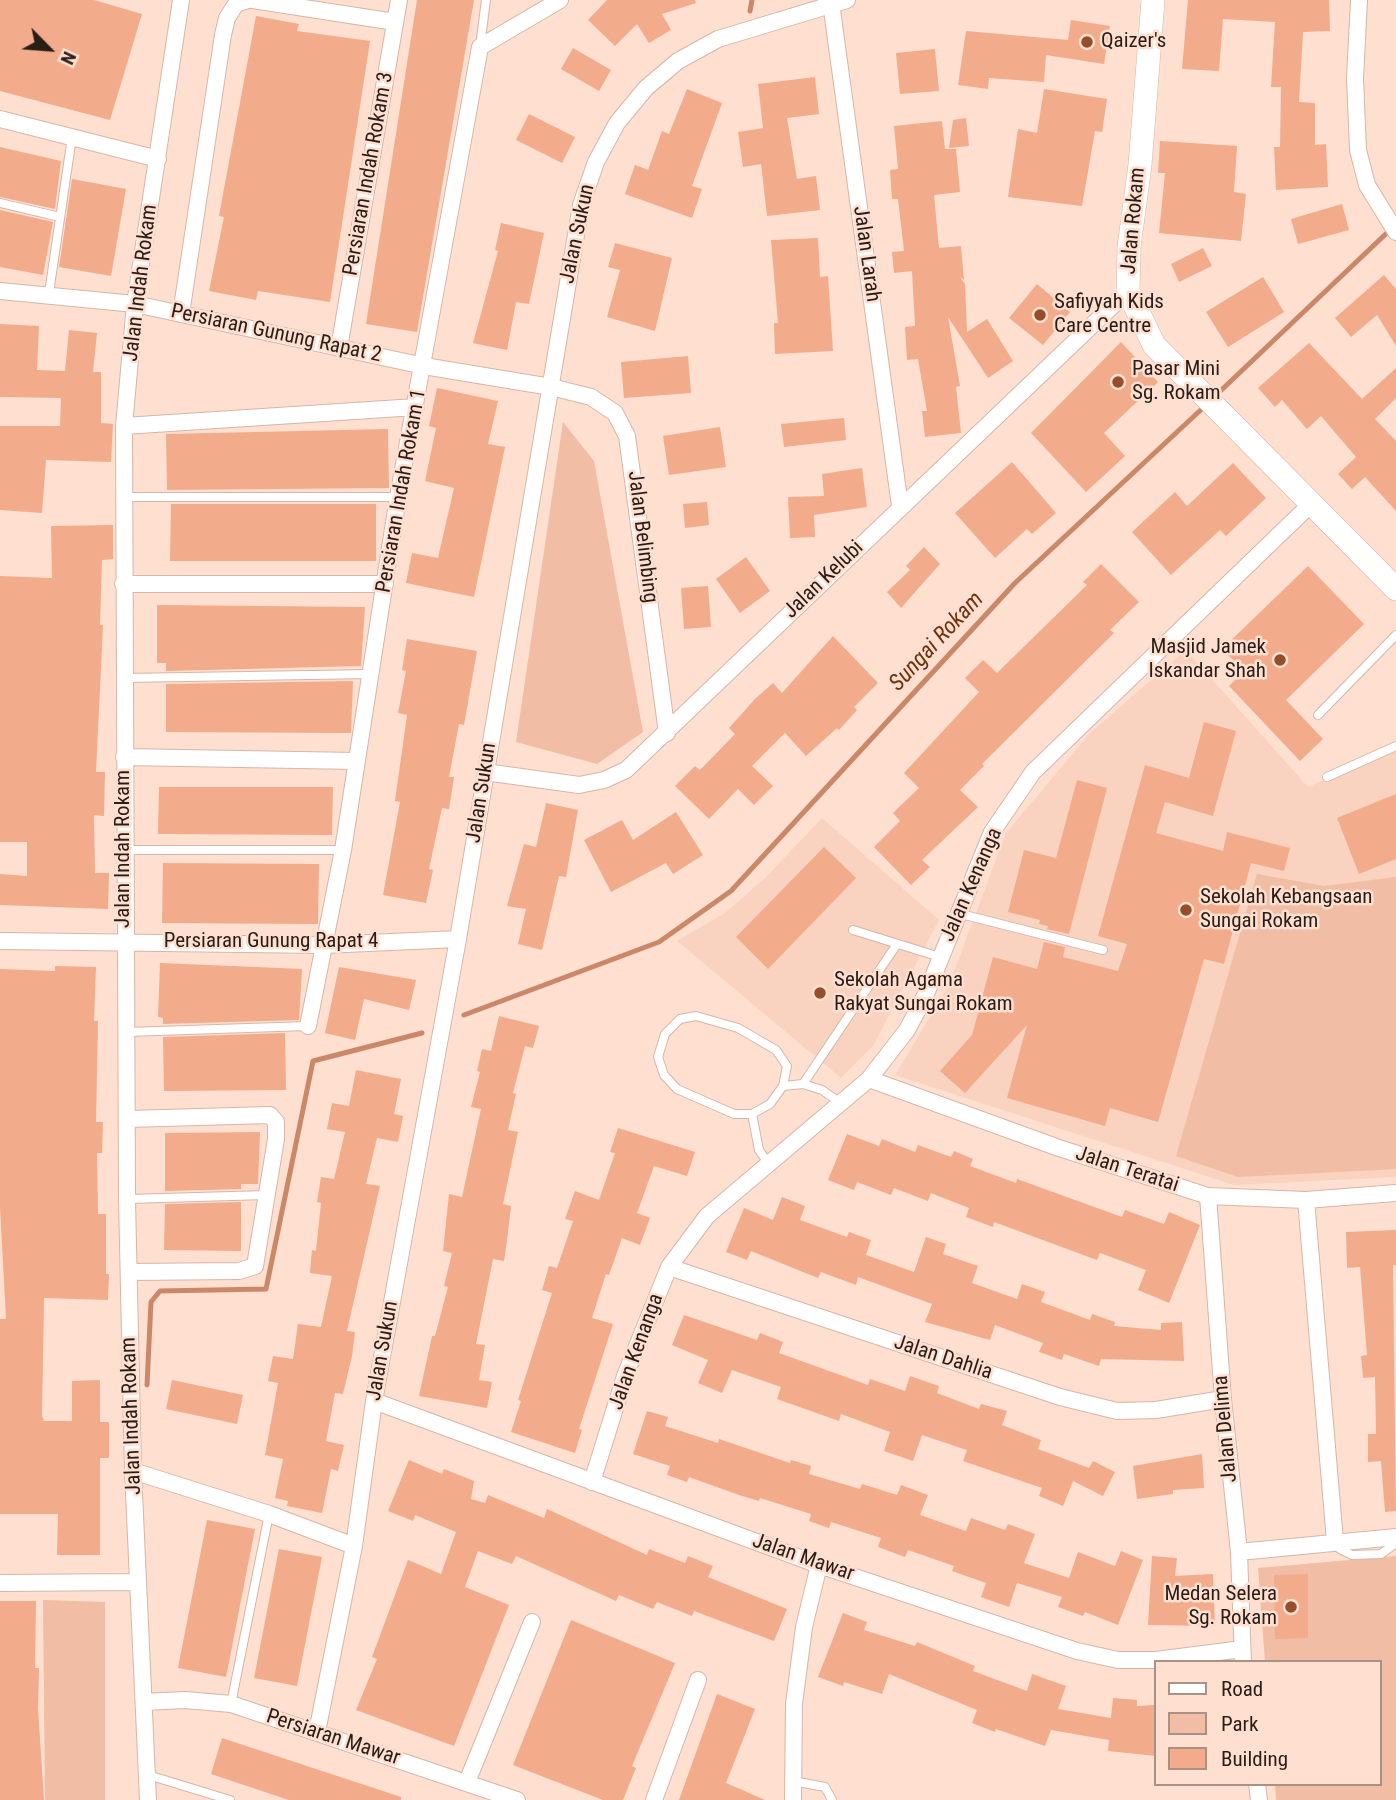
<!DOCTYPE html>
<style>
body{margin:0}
#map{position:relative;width:1396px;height:1800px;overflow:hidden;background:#ffdfd0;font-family:"Roboto Condensed",sans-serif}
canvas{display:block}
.legend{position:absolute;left:1154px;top:1660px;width:228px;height:126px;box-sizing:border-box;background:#ffdfd0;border:2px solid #a99186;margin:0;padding:9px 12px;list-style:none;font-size:21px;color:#291d18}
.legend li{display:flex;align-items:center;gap:14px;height:35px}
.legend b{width:35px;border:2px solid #a99186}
.north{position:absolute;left:14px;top:14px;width:70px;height:70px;-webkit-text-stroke:5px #ffdfd0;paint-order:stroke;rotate:115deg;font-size:19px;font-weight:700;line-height:28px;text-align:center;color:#291d18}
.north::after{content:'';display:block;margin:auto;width:24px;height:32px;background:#291d18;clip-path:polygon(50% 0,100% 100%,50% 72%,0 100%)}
</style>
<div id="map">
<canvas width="1396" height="1800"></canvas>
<ul class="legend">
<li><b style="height:9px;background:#fff"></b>Road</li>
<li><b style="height:19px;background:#f1bda5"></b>Park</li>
<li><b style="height:19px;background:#f2ac8b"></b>Building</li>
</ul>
<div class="north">N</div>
</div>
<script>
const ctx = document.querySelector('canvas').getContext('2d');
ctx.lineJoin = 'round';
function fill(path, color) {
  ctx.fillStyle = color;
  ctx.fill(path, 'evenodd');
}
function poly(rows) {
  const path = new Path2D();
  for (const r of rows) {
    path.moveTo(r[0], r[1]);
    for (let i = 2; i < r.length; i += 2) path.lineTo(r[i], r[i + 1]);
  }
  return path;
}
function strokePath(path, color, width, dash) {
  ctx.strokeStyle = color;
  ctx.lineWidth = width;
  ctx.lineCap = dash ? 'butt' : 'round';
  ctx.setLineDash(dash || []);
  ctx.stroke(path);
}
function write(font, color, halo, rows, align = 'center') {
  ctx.font = font + ' "Roboto Condensed",sans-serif';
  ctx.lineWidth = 5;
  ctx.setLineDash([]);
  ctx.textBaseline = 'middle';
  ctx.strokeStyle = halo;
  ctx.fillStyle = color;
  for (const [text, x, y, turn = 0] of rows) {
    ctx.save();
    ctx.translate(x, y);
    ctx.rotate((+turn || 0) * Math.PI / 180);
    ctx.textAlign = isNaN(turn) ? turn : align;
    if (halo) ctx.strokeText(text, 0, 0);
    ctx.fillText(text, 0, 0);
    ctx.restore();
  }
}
fill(poly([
 [1186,650,1308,787,1396,746,1396,1177,1234,1185,895,1075,948,987,1006,833,1090,733],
 [822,818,939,920,873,1046,841,1078,677,941,725,913,766,877]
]), '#fad2c0');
fill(poly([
 [563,422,594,461,643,732,597,764,516,742],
 [1257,874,1324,886,1396,877,1396,1169,1238,1177,1176,1156],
 [1396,1556,1396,1800,1276,1800,1275,1784,1380,1784,1380,1662,1265,1662,1258,1568],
 [43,1600,105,1602,105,1800,45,1800]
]), '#f1bda5');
strokePath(poly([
 [750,11,752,0],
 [1213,398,1391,229],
 [464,1015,659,942,731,891,1015,583,1206,405],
 [147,1385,151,1302,160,1291,266,1289,313,1061,422,1033]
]), '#cb8868', 5);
fill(poly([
 [0,0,94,0,142,14,110,120,0,91],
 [417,0,474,0,417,332,366,324],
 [607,0,695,0,696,3,662,14,671,30,649,43,637,24,615,46,588,20],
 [1188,0,1329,0,1330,31,1303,32,1299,102,1315,103,1315,145,1326,144,1328,187,1276,190,1274,147,1280,147,1281,87,1271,87,1275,22,1223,19,1219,71,1182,69],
 [256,16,299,24,297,31,370,41,330,302,258,291,256,300,209,291,224,217,219,216],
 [1071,20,1110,26,1104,64,1046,55,1044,82,989,78,988,89,958,85,966,31,1068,40],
 [573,48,611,70,599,91,561,69],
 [935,49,939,91,900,94,896,53],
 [815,77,819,114,787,118,797,179,816,176,820,210,767,216,761,164,743,167,738,132,763,128,758,84],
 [687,89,722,103,692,186,702,189,692,218,625,194,635,165,648,170,662,131,669,134],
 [1044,89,1107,99,1102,132,1095,131,1082,206,1008,197,1018,129,1037,133],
 [529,114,575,137,562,163,516,140],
 [966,118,969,146,949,148,953,120],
 [942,121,945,149,956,149,960,192,934,195,939,248,961,246,964,280,960,277,965,284,967,332,987,319,1013,361,988,378,948,317,960,386,956,387,961,433,925,437,922,411,927,411,918,359,907,360,905,327,915,326,912,271,894,273,892,252,904,251,898,199,892,199,890,170,898,169,894,126],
 [1160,141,1237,146,1234,192,1246,194,1241,241,1159,233,1165,173,1158,173],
 [0,147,61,161,55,209,0,197],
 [72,179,126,189,111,276,59,267],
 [1342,204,1349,230,1298,244,1291,219],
 [0,210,53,222,43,275,0,267],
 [501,223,544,233,529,304,516,302,507,350,473,343,498,251,495,250],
 [818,238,820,277,828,276,833,351,775,354,774,323,778,323,771,240],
 [615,243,672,258,655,331,607,317,620,270,608,267],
 [1203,248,1212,266,1179,282,1171,264],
 [1384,275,1396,289,1396,346,1377,315,1351,337,1335,318],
 [1263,277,1284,312,1228,347,1206,312],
 [1037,284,1070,312,1043,345,1009,318],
 [0,324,39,326,37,370,65,371,69,330,97,333,93,372,101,372,101,423,113,424,111,462,46,460,42,513,0,510,0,426,60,426,61,398,0,397],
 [1121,342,1158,382,1104,433,1125,456,1086,492,1031,433],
 [1309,343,1362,399,1396,368,1396,398,1375,419,1396,441,1396,511,1365,477,1352,489,1338,474,1356,457,1321,416,1307,429,1282,400,1275,407,1258,388],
 [688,356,691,393,624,398,621,362],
 [437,388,498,401,488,444,505,447,474,597,406,583,412,553,438,558,454,488,425,481,436,428,429,426],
 [844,418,846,440,784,447,781,424],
 [720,427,726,467,669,475,663,436],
 [388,429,389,488,167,490,166,434],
 [1012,462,1056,513,1032,534,1027,529,995,558,955,513],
 [1233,463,1266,498,1226,536,1220,530,1171,575,1132,532,1175,492,1187,506],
 [862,468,867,507,814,515,815,537,790,538,788,497,824,496,822,474],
 [707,502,709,525,685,528,683,504],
 [171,504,376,504,376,561,170,561],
 [113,525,113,559,102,560,100,625,103,625,96,772,105,772,104,816,94,815,95,873,109,873,108,909,0,905,0,874,27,876,27,842,0,842,0,576,52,578,51,526],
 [924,547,940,564,901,608,887,592,910,570,906,566],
 [746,557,770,591,740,613,716,579],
 [1101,564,1139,602,1110,630,1114,633,982,764,984,766,960,790,978,807,922,860,930,867,911,885,874,847,900,821,893,813,919,788,904,773,979,692,965,678,983,660,997,673,1087,585,1083,582],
 [1308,566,1364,624,1286,700,1323,739,1300,761,1229,686,1244,671,1222,649],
 [708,586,711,627,684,629,681,588],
 [157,605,365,607,361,666,166,671,166,663,157,663],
 [833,636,878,683,854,707,857,710,839,730,837,728,806,756,785,733,752,766,773,786,754,805,738,789,709,819,675,786,695,766,700,770,735,734,729,728,755,699,773,683,782,693],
 [407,639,477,651,464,725,459,724,449,777,454,777,449,809,442,808,429,869,433,870,426,903,383,895,400,802,395,801,407,715,398,713,406,671,402,670],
 [353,681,351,733,166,732,166,684],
 [1204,722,1236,731,1213,816,1165,802,1156,833,1223,851,1227,832,1290,848,1284,871,1251,863,1224,964,1204,959,1158,1122,1110,1108,1105,1126,1007,1098,1027,1025,965,1093,940,1071,972,1035,993,957,1037,969,1044,942,1065,947,1063,957,1118,971,1127,944,1098,936,1145,765,1189,778],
 [1077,780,1107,788,1069,934,1047,929,1048,926,1039,924,1040,920,1008,912,1024,850,1056,858],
 [159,787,333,787,332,835,158,834],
 [1396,794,1396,859,1359,874,1337,818],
 [546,803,578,810,566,877,559,876,542,950,518,944,526,909,507,906,524,844,536,847],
 [676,812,703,855,673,874,666,863,611,892,584,840,622,820,633,840],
 [824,847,856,878,768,969,736,937],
 [163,863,319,864,318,924,162,923],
 [160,963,302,969,299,1020,163,1024,163,1018,158,1017],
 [55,966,96,967,94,1021,98,1021,96,1122,103,1122,102,1153,97,1153,98,1214,106,1214,106,1274,109,1274,108,1300,44,1298,42,1416,44,1421,72,1421,72,1381,100,1380,100,1422,109,1422,109,1458,100,1458,100,1555,57,1555,58,1514,0,1514,0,1319,6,1319,0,1207,0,969,55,971],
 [339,967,416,980,409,1010,364,999,355,1040,325,1033],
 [499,1016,539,1026,533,1048,525,1046,513,1093,516,1094,508,1130,518,1132,503,1204,511,1206,507,1240,504,1261,493,1259,476,1344,485,1345,479,1380,492,1382,487,1408,419,1396,432,1336,435,1336,448,1287,444,1286,452,1253,443,1251,449,1194,462,1197,481,1109,471,1107,480,1072,477,1071,482,1049,491,1051],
 [285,1033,286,1090,164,1091,163,1037],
 [356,1070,401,1079,394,1114,403,1116,398,1142,377,1138,366,1184,380,1186,347,1331,355,1332,352,1356,343,1394,335,1393,326,1441,344,1445,338,1471,331,1469,322,1513,287,1506,288,1501,275,1498,283,1459,265,1455,278,1383,268,1381,273,1356,293,1359,298,1324,321,1327,332,1276,310,1273,312,1250,316,1251,321,1203,317,1202,321,1177,334,1179,345,1132,327,1129,332,1103,349,1106],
 [618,1128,695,1152,687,1176,654,1166,637,1213,650,1218,640,1245,622,1238,609,1275,606,1274,592,1318,613,1324,579,1429,582,1430,575,1453,511,1432,521,1401,518,1400,552,1293,542,1290,549,1266,557,1268,573,1221,565,1219,575,1191,599,1200,615,1153,610,1152],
 [260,1132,258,1184,241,1184,241,1189,165,1191,165,1133],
 [847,1134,879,1146,882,1139,915,1152,918,1145,951,1157,954,1151,973,1159,970,1166,1016,1183,1017,1179,1122,1217,1125,1210,1164,1224,1169,1212,1200,1225,1169,1303,1138,1290,1146,1270,1100,1253,1097,1260,994,1222,993,1227,966,1217,969,1208,931,1193,928,1201,894,1188,891,1195,857,1182,854,1190,828,1180],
 [782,1197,805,1206,800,1220,847,1237,849,1232,871,1240,866,1255,914,1272,926,1237,946,1244,943,1254,978,1266,972,1283,1017,1299,1022,1284,1045,1292,1041,1302,1090,1320,1092,1314,1115,1322,1114,1326,1161,1330,1161,1323,1182,1322,1184,1361,1101,1359,1099,1366,1064,1354,1062,1360,1039,1352,1043,1343,995,1325,990,1340,925,1322,932,1304,858,1277,856,1285,821,1272,818,1278,751,1251,747,1260,726,1252,744,1208,773,1220],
 [241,1202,241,1251,164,1250,165,1204],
 [1396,1230,1396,1265,1393,1265,1396,1511,1385,1512,1381,1461,1368,1462,1368,1434,1376,1434,1375,1377,1363,1378,1361,1356,1367,1355,1360,1267,1347,1268,1346,1232],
 [684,1315,757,1340,760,1333,783,1342,779,1353,868,1385,870,1379,905,1391,910,1376,939,1386,937,1393,979,1409,981,1404,1007,1411,1002,1425,1041,1440,1038,1449,1089,1468,1093,1461,1115,1472,1103,1496,1073,1481,1063,1506,1039,1496,1042,1488,963,1461,967,1450,922,1435,913,1461,884,1451,890,1432,841,1414,839,1421,777,1399,781,1387,732,1370,722,1393,698,1383,708,1360,672,1345],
 [172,1380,243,1395,237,1424,166,1409],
 [647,1411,668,1417,665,1426,718,1443,719,1439,790,1463,791,1460,811,1466,809,1474,860,1489,862,1484,897,1495,901,1485,928,1495,920,1515,966,1531,971,1518,1005,1530,1008,1524,1035,1534,1024,1563,1069,1578,1078,1552,1115,1566,1121,1551,1143,1560,1118,1625,1085,1612,1083,1616,1058,1607,1062,1597,1017,1583,1009,1607,981,1597,986,1583,952,1571,954,1566,908,1550,905,1557,878,1547,881,1538,831,1522,829,1528,809,1521,811,1514,760,1498,759,1501,739,1495,689,1477,687,1482,667,1475,670,1466,633,1454],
 [1202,1454,1204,1488,1173,1490,1173,1494,1137,1499,1133,1466],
 [409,1460,442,1474,444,1469,474,1481,471,1499,485,1503,488,1495,544,1518,547,1509,647,1555,649,1549,685,1563,688,1556,713,1566,708,1577,787,1609,774,1641,694,1611,692,1616,657,1602,653,1609,619,1595,616,1601,516,1556,512,1564,478,1551,465,1587,509,1605,454,1746,356,1710,377,1659,372,1657,408,1560,441,1574,456,1532,415,1515,413,1521,388,1511],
 [207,1520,255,1529,226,1677,178,1668],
 [279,1549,322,1557,297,1686,254,1678],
 [1152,1556,1177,1558,1175,1576,1213,1574,1215,1626,1148,1625],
 [1308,1574,1308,1638,1275,1639,1274,1575],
 [0,1601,36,1601,35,1668,39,1668,38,1708,44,1800,0,1800],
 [843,1613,867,1622,864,1630,915,1646,917,1642,975,1666,973,1671,1027,1691,1032,1674,1066,1686,1058,1709,1111,1718,1113,1698,1137,1700,1137,1706,1156,1705,1156,1756,1108,1751,1109,1740,1051,1730,1045,1746,996,1729,995,1732,972,1723,977,1710,889,1674,882,1694,844,1682,843,1686,818,1677],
 [571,1620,675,1663,632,1766,636,1768,623,1800,603,1800,513,1765],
 [717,1694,755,1709,726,1783,765,1800,679,1800],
 [222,1738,401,1797,401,1800,289,1800,211,1774]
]), '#f2ac8b');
const service = poly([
 [480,46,486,0],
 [0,203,60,217],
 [49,293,72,137],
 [124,497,398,497],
 [124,678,371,674],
 [1318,715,1396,635],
 [1327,777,1396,746],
 [127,850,343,850],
 [957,913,1103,950],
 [853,930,940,957],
 [696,1016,738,1028,776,1050,787,1066,783,1086,770,1104,752,1114,734,1114,677,1089,664,1075,658,1057,665,1034,680,1019,696,1016],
 [127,1032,308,1026],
 [803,1084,897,944],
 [783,1086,803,1084,822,1090,842,1104],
 [752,1114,759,1150,769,1164],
 [127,1199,267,1195],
 [1335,1542,1340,1549,1352,1555,1381,1554,1396,1543],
 [231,1704,269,1514],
 [148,1775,230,1800],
 [793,1781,825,1787,832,1800]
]);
const minor = poly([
 [253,0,395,22],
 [1359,0,1355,78,1358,150,1367,185,1396,232],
 [831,3,900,506],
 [0,119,158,159],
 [0,291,135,304,424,366,551,387,591,397,615,413,627,436,667,733],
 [181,314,223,35,227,18,236,4,248,0],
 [339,348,399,0],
 [124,426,416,407],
 [123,584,385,584],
 [124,757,357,761],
 [485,772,579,785,604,780,626,770,1128,291],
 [0,941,324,945,458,939],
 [308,1026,343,850,398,497,480,47,560,0],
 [869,1079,1059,1148,1208,1196,1306,1200,1396,1193],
 [128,1119,270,1115,276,1122,276,1139,255,1266,239,1271,129,1272],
 [1208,1196,1223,1399,1239,1552,1243,1662],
 [1306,1200,1335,1541],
 [669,1267,1060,1397,1117,1411,1156,1410,1223,1399],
 [374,1401,819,1565,1077,1651,1118,1660,1156,1660,1242,1649],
 [133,1471,269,1514,354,1546],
 [592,1482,625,1376,669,1267,707,1216,869,1079,907,1030,926,994,992,832,1033,772,1311,504],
 [1239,1552,1396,1537],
 [0,1583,138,1582],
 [144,1702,185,1700,231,1704,517,1800],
 [317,1732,354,1546,374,1401,458,939,581,205,596,162,617,123,646,88,678,61,718,39,847,0],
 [467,1782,532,1622],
 [1257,1784,1259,1800],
 [148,1800,133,1471,127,1199,124,426,135,304,181,0],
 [654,1800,698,1680],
 [793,1800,794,1704,804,1627,819,1565]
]);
const secondary = poly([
 [1153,0,1140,165,1129,247,1128,291,1154,345,1396,589]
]);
strokePath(service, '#d5b6a8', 10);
strokePath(minor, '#d5b6a8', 18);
strokePath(secondary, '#d5b6a8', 24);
strokePath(service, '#fff', 8);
strokePath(minor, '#fff', 16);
strokePath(secondary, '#fff', 23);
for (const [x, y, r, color] of [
 [1087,42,7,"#954e29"],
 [1040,315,7,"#954e29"],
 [1118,382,7,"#954e29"],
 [1280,660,7,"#954e29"],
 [1186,910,7,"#954e29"],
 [820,993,7,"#954e29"],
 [1291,1607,7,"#954e29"]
]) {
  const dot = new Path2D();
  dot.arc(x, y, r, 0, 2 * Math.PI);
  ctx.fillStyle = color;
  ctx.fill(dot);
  strokePath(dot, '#ffdfd0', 2.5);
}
write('21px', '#291d18', '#ffdfd0', [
 ["Qaizer's",1101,42],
 ["Safiyyah Kids",1054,303],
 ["Care Centre",1054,327],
 ["Pasar Mini",1132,370],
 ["Sg. Rokam",1132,394],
 ["Masjid Jamek",1266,648,"right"],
 ["Iskandar Shah",1266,672,"right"],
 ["Sekolah Kebangsaan",1200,898],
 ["Sungai Rokam",1200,922],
 ["Sekolah Agama",834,981],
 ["Rakyat Sungai Rokam",834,1005],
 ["Medan Selera",1277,1595,"right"],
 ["Sg. Rokam",1277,1619,"right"]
], 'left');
write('21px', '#291d18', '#ffdfd0', [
 ["Persiaran Indah Rokam 3",369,174,-80],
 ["Jalan Rokam",1134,221,-85],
 ["Jalan Sukun",578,234,-78],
 ["Jalan Larah",866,254,82],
 ["Jalan Indah Rokam",141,283,-83],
 ["Persiaran Gunung Rapat 2",276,334,12],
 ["Persiaran Indah Rokam 1",402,491,-80],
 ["Jalan Belimbing",642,537,83],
 ["Jalan Kelubi",824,580,-44],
 ["Jalan Sukun",482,793,-81],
 ["Jalan Indah Rokam",124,849,-90],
 ["Jalan Kenanga",972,885,-66],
 ["Persiaran Gunung Rapat 4",271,942],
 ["Jalan Teratai",1127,1170,18],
 ["Jalan Sukun",383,1351,-80],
 ["Jalan Kenanga",637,1352,-70],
 ["Jalan Dahlia",943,1358,18],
 ["Jalan Indah Rokam",132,1416,-92],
 ["Jalan Delima",1226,1429,-95],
 ["Jalan Mawar",803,1558,19],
 ["Persiaran Mawar",333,1738,18]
]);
write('italic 23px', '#6f310e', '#ffdfd0', [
 ["Sungai Rokam",937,642,-47]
]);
</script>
